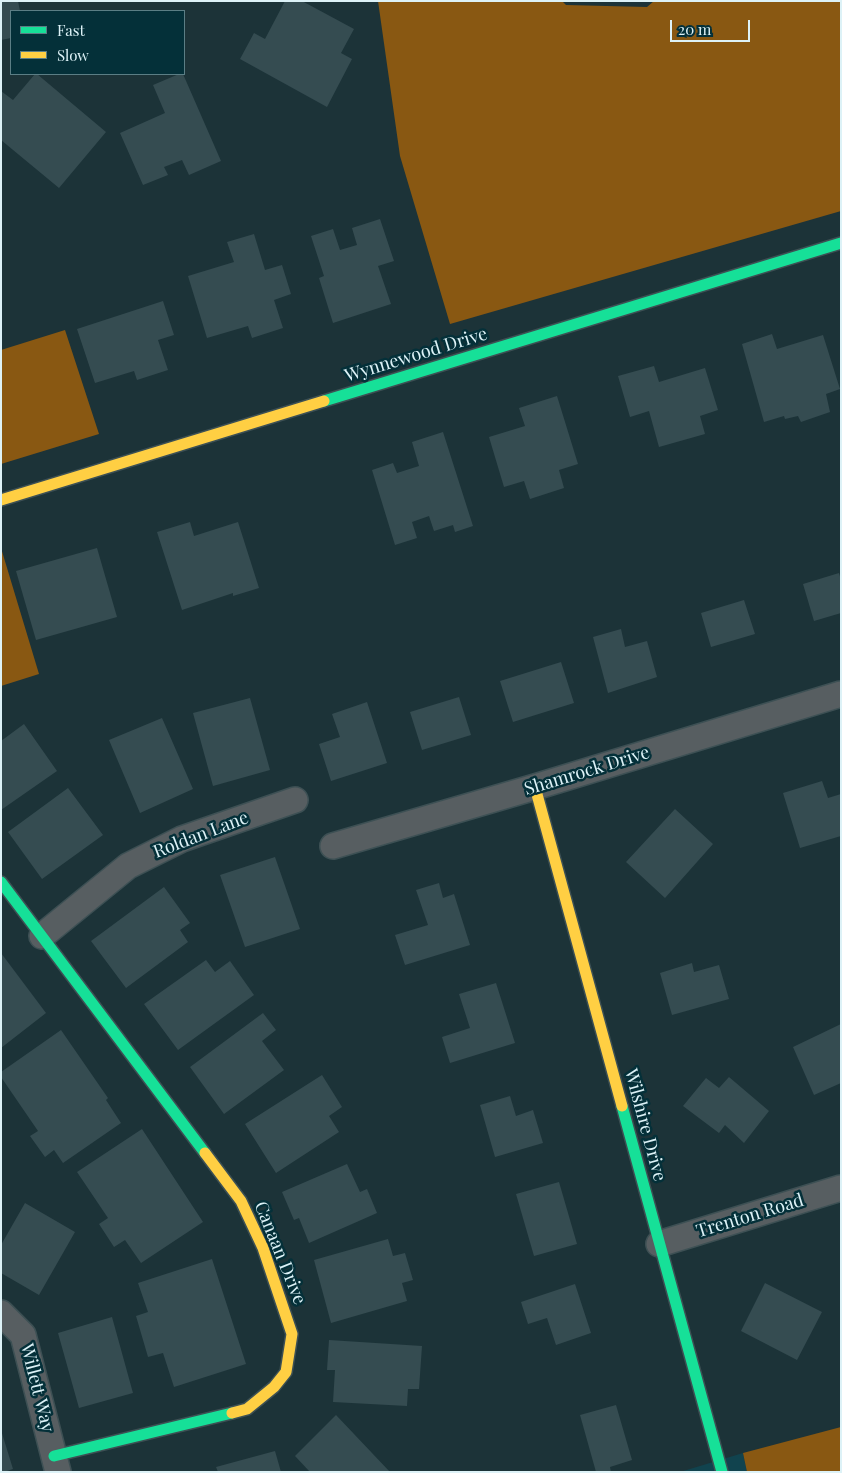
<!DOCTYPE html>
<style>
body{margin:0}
#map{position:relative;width:842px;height:1473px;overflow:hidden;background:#1c3338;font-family:"Playfair Display",serif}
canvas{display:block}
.frame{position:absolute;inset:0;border:2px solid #ddf2f7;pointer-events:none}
.legend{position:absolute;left:10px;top:10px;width:175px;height:65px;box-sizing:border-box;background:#043039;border:1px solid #5b7e85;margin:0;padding:6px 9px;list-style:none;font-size:15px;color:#ddf2f7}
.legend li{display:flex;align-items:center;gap:10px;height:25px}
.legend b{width:25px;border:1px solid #5b7e85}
.scale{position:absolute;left:670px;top:20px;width:80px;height:22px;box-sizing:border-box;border:2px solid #ddf2f7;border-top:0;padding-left:6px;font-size:15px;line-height:18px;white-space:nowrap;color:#ddf2f7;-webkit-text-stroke:4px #043039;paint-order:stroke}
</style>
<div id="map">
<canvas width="842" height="1473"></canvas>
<div class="frame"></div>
<ul class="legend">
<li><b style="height:6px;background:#16e098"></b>Fast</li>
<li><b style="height:6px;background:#ffcf43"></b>Slow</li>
</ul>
<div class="scale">20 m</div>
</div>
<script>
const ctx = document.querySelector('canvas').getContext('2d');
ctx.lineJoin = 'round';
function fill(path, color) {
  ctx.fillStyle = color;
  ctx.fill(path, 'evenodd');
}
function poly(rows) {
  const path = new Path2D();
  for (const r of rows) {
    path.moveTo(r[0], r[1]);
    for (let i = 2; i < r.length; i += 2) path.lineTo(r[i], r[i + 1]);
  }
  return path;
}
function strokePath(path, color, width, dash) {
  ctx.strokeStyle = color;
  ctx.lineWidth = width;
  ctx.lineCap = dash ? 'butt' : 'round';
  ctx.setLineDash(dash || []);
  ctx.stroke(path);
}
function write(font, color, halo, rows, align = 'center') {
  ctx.font = font + ' "Playfair Display",serif';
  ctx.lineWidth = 5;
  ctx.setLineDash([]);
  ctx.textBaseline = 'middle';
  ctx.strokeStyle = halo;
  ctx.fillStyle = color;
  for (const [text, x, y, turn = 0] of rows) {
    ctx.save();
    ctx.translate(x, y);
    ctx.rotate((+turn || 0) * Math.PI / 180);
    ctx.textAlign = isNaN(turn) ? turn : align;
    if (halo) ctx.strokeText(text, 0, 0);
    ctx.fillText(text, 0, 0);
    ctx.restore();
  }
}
fill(poly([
 [743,1453,747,1472,680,1472]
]), '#11434e');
fill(poly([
 [378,1,562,1,566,5,647,7,654,1,841,1,841,211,450,324,400,156],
 [65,330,99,434,1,464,1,350],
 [1,548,39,674,1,686],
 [841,1427,841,1472,747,1472,743,1453]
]), '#895812');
fill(poly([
 [1,1,18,1,20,11,11,11,11,38,1,40],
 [285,1,302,1,354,29,341,53,352,59,327,107,240,59,254,33,265,39],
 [35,74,37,74,106,132,59,188,1,140,1,91,13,100],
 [179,74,183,74,221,161,189,175,182,160,164,167,168,175,143,185,120,133,165,113,153,85],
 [380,219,394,261,378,266,391,304,333,323,319,278,324,276,311,236,333,229,340,250,357,245,352,228],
 [254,234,265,270,282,265,291,294,274,300,283,328,252,338,248,326,207,338,188,276,234,262,227,242],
 [163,301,174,335,158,340,168,370,137,380,134,371,95,383,77,329],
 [772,334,777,349,823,335,840,389,826,394,830,412,801,422,798,416,785,419,784,416,764,422,742,344],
 [654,366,659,382,705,368,718,410,700,416,705,434,659,447,649,411,630,417,618,376],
 [557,396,578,464,559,470,564,488,530,499,524,481,504,487,489,437,525,426,519,408],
 [443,432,473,526,455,532,453,525,434,531,429,516,412,522,417,538,395,545,372,470,393,463,397,473,419,466,412,442],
 [190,522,194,536,238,522,259,588,233,596,233,593,182,610,157,532],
 [97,548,117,617,36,640,16,571],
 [839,573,841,580,841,613,814,621,803,584],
 [744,600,755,634,711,647,701,613],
 [621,629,625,647,647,641,657,677,608,693,593,637],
 [561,662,574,703,513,722,500,681],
 [459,697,471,735,422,750,410,712],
 [250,698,270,770,213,786,193,713],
 [367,702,387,763,331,781,319,744,340,737,332,714],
 [162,718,193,789,140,813,109,740],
 [24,724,57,771,1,810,1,741],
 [822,781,828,798,841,794,841,836,800,848,783,793],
 [68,788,103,835,42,879,8,832],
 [675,809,713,844,665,898,626,862],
 [275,857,300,929,245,947,220,875],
 [439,883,443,898,454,894,470,945,405,965,395,935,428,925,416,890],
 [164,887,190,923,180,930,188,942,126,988,91,941],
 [1,953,46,1013,1,1048],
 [206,960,215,972,230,961,254,995,178,1050,144,1004],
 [692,963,694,972,719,965,729,999,672,1015,660,973],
 [496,983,515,1043,450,1063,442,1037,470,1028,459,994],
 [263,1013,276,1030,262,1041,284,1070,224,1114,190,1067],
 [841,1024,841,1083,814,1095,793,1047],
 [61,1030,108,1098,106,1100,121,1123,63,1163,54,1150,45,1157,30,1136,38,1131,1,1077,1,1072],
 [322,1075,342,1107,329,1116,339,1132,276,1173,245,1124],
 [729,1077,769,1111,744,1143,725,1125,719,1133,683,1106,706,1078,719,1088],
 [510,1096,516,1116,533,1110,543,1143,495,1157,480,1105],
 [142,1129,203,1222,141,1263,125,1240,114,1247,99,1224,108,1218,77,1172],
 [347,1164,360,1192,367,1189,377,1213,309,1243,299,1218,294,1220,282,1192],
 [559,1182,577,1244,534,1256,516,1194],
 [25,1203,75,1232,39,1295,1,1273,1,1245],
 [388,1239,393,1256,405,1253,413,1280,402,1283,407,1301,331,1323,314,1260],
 [212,1259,246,1364,174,1387,163,1353,148,1357,136,1316,148,1312,138,1283],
 [765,1283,822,1312,797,1360,741,1331],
 [575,1284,591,1333,556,1345,547,1318,528,1324,521,1302],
 [112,1317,133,1393,79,1408,58,1333],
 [329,1340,422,1346,419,1389,408,1389,407,1406,333,1402,335,1370,327,1370],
 [616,1405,632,1460,610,1467,611,1472,596,1472,580,1415],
 [336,1415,390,1472,310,1472,295,1456],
 [1,1430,13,1469,4,1472,1,1472],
 [275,1451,281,1472,218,1472,216,1467]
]), '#354c51');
const street = poly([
 [333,846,535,787,841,694],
 [42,936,128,866,182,839,295,800],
 [659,1244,841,1188],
 [1,1313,23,1335,58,1472]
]);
const fast = poly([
 [324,401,841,243],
 [1,882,205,1153],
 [622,1106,722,1472],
 [54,1456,232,1413]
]);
const slow = poly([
 [1,500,324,401],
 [535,787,622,1106],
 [205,1153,241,1201,263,1248,292,1334,286,1372,274,1387,247,1409,232,1413]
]);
strokePath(street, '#3d5054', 28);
strokePath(fast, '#3d5054', 14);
strokePath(slow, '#3d5054', 14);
strokePath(street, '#575e61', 25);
strokePath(fast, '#16e098', 11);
strokePath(slow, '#ffcf43', 11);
write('18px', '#ddf2f7', '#043039', [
 ["Wynnewood Drive",416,355,-17],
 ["Shamrock Drive",587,771,-17],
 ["Roldan Lane",201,835,-21],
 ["Wilshire Drive",645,1125,75],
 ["Trenton Road",750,1216,-17],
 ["Canaan Drive",280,1253,68],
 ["Willett Way",37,1388,76]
]);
</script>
